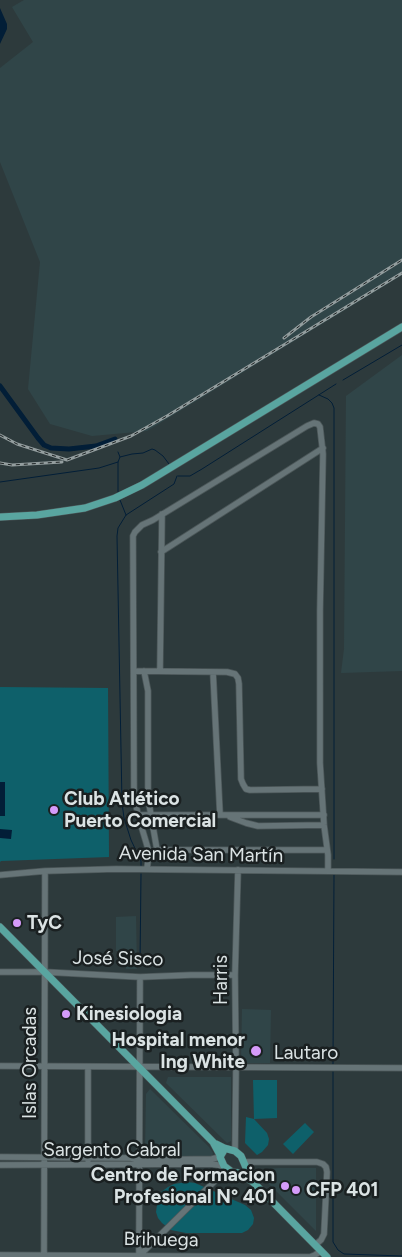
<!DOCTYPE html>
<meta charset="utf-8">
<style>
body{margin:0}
canvas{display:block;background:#2d3a3c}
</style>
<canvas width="402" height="1257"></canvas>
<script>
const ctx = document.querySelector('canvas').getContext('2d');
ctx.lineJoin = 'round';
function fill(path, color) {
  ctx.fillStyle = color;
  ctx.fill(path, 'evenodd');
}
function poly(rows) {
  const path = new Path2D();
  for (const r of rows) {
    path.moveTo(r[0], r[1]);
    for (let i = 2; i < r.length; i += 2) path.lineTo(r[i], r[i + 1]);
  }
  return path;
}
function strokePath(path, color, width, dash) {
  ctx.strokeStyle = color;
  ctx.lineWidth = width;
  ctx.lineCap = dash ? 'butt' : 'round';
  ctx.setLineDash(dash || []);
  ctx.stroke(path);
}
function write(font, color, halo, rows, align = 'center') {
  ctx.font = font + ' Figtree,sans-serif';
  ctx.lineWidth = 5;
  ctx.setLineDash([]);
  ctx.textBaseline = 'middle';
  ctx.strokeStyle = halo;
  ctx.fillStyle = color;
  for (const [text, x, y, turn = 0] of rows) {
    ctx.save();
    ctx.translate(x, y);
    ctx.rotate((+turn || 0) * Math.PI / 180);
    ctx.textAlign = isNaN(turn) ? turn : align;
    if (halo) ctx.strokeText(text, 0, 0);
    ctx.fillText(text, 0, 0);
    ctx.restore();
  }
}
fill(poly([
 [24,0,402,0,402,275,147,431,92,436,50,424,28,389,40,262,0,162,0,68,33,42,12,7],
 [402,355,402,671,341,673,344,649,346,396],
 [136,916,137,969,126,969,126,951,116,951,116,917],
 [242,1009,271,1010,270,1063,241,1063],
 [168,1077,231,1077,231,1141,227,1143,166,1083],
 [150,1089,209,1147,213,1153,212,1157,148,1157,145,1152,146,1094],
 [280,1168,316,1168,316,1231,259,1174,264,1169]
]), '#304548');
fill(poly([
 [0,687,108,688,109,857,1,861,0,862],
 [253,1080,277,1080,277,1118,254,1119,267,1133,269,1139,268,1145,262,1152,257,1155,245,1143,246,1117,254,1119],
 [305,1123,314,1132,293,1154,283,1144],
 [187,1182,195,1183,245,1205,251,1210,254,1218,253,1224,248,1230,242,1233,186,1233,171,1230,162,1223,158,1218,156,1212,158,1198,161,1192,168,1187,174,1184]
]), '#0e606a');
fill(poly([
 [0,8,7,24,7,29,0,44],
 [0,782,5,782,5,816,0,816],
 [0,829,12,830,11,839,0,838]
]), '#021e37');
strokePath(poly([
 [343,380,402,345],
 [319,395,328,399,332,403,334,408,334,859],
 [120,457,132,454,143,453,152,449,155,450,163,456,169,464],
 [178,476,190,476,202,469,336,384],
 [0,482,99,468,118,462],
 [118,492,118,462,120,457,118,452],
 [120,500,126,515],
 [141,866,141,861,131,840,124,818,122,803,117,536,118,528,126,515,174,484,177,476],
 [140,966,141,874],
 [333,1064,334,875],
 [333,1072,333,1242,338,1250,344,1254,402,1256]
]), '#021e37', 1);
strokePath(poly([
 [0,386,38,438,44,445,51,448,69,449,96,446,115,439]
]), '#021e37', 5);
const minor = poly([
 [161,552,323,448],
 [134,671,227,672,235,674,238,678,239,684,241,779,243,784,246,789,250,790,322,789],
 [144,671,148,691,148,798,157,850],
 [160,671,162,514],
 [213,672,220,815],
 [138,815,324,815],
 [230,817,246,823,258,826,324,825],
 [155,850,327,850],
 [147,869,149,852,138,815,134,794,133,536,135,532,142,525,153,520,307,426,314,423,318,424,320,427,323,454,320,611,320,763,324,825,328,855,328,871],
 [0,875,45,871,116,869,402,872],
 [0,972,45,972,140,977,191,975,235,975],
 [0,1066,402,1068],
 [88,1067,88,1160],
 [235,1151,236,1068,235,975,238,870],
 [0,1157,131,1158,139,1160,212,1159,220,1157],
 [244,1162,317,1162,323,1164,326,1167,327,1172,324,1234,321,1240,315,1245],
 [0,1165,211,1164,224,1166],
 [0,1255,310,1257,315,1255,321,1251],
 [44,1255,45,871],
 [139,1255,140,977],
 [139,1256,227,1169]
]);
const major = poly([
 [0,517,37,515,85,508,115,498,142,485,402,327],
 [0,927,213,1142,220,1155],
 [216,1144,224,1148,235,1151,241,1156,251,1179],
 [223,1152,220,1157,224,1166,232,1172,238,1173,240,1173],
 [238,1173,253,1182,327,1257]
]);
strokePath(minor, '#4c5759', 7);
strokePath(major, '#4c5759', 8);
strokePath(minor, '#667477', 5.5);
strokePath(major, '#59a5a0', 7);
const rail = poly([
 [284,338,311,317,402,260],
 [0,435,17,444,67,460,131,436,167,416,402,273],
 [0,463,12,465,62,462]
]);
strokePath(rail, '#939d9e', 3);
strokePath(rail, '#1a2021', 1, [4]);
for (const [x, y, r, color] of [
 [54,810,5,"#d59bfa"],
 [17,923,5,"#d59bfa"],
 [66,1014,5,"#d59bfa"],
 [256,1051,6,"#d59bfa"],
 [285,1186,5,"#d59bfa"],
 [296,1190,5,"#d59bfa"]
]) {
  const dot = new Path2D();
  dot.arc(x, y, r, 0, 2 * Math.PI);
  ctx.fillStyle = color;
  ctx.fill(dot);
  strokePath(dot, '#1a2021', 2);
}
write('bold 19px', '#dbe3e4', '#1a2021', [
 ["Club Atlético",64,799],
 ["Puerto Comercial",64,821],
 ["TyC",27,923],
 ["Kinesiologia",76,1014],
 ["Hospital menor",245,1040,"right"],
 ["Ing White",245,1062,"right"],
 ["Centro de Formacion",275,1175,"right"],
 ["Profesional N° 401",275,1197,"right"],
 ["CFP 401",306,1190]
], 'left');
write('19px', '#dbe3e4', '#1a2021', [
 ["Avenida San Martín",201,855,1],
 ["José Sisco",118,959,1],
 ["Harris",221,980,-90],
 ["Lautaro",306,1053],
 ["Islas Orcadas",30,1063,-90],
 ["Sargento Cabral",112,1150],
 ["Brihuega",161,1240,1]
]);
</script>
